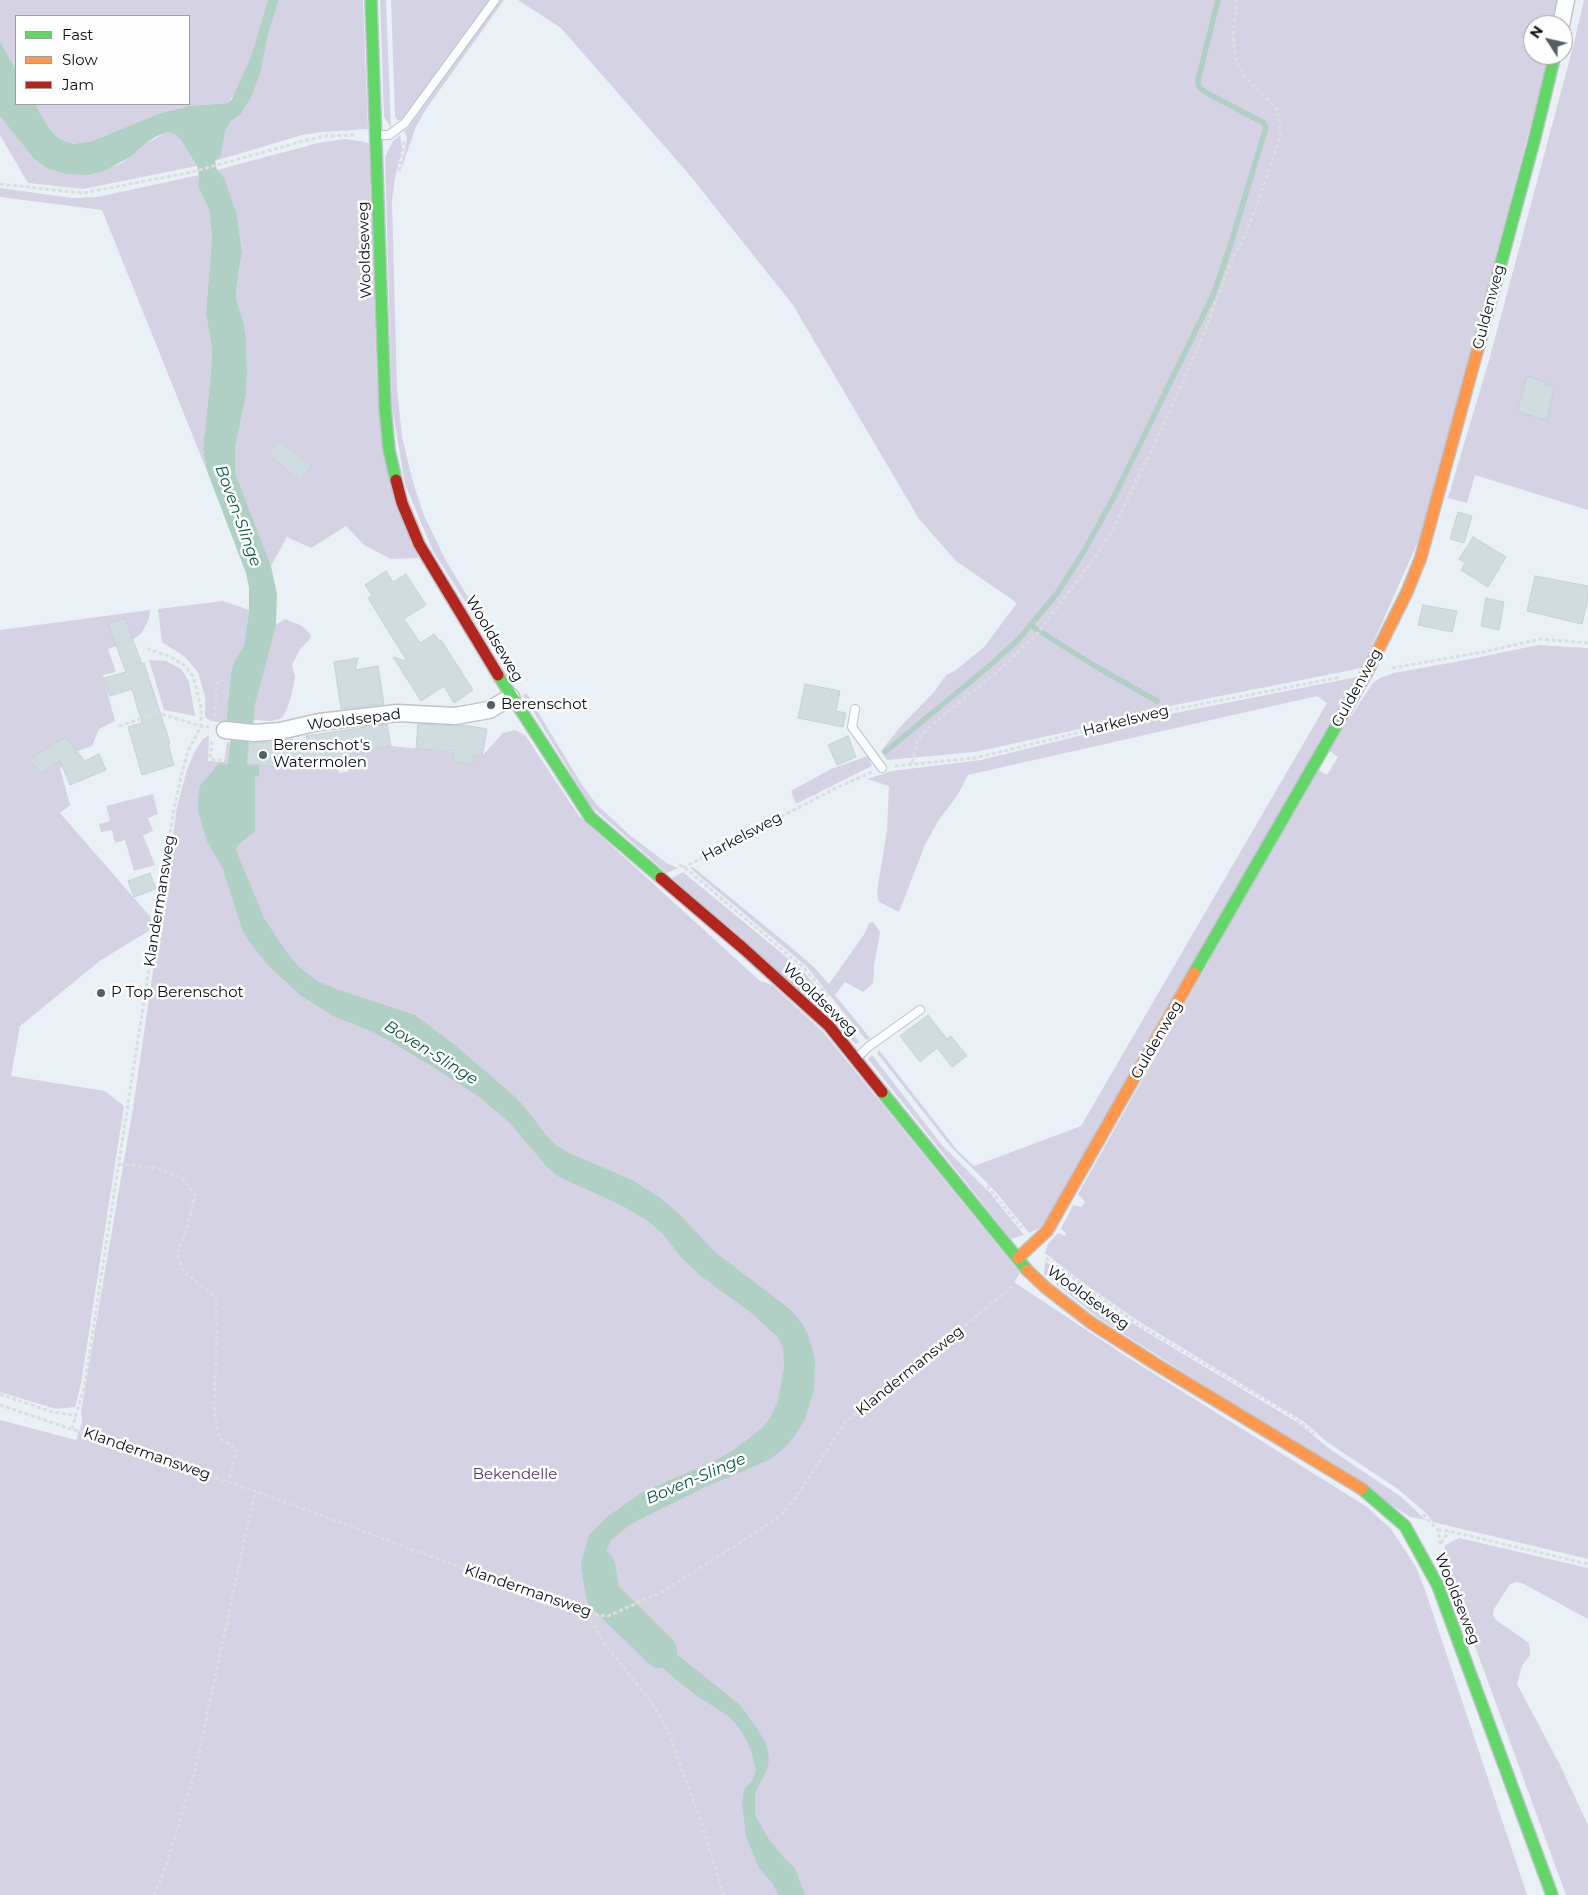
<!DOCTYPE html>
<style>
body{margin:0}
#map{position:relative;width:1588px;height:1895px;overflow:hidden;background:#e9f1f7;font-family:Montserrat,sans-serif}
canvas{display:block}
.legend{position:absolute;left:15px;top:15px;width:175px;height:90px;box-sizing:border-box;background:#fdfdfd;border:1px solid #9b9ea0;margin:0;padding:6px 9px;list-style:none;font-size:15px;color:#070f15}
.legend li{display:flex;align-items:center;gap:10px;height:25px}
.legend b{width:25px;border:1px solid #9b9ea0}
.north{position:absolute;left:1523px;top:15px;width:50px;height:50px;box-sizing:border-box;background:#fdfdfd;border:1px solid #9b9ea0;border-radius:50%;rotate:305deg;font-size:14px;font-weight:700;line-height:20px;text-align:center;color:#070f15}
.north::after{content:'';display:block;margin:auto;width:18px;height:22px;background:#565e64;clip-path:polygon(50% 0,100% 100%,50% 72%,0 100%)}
</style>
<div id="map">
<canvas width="1588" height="1895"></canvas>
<ul class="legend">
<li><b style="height:6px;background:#63d668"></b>Fast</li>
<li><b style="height:6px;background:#ff974d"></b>Slow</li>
<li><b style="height:6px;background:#b3261e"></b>Jam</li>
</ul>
<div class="north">N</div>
</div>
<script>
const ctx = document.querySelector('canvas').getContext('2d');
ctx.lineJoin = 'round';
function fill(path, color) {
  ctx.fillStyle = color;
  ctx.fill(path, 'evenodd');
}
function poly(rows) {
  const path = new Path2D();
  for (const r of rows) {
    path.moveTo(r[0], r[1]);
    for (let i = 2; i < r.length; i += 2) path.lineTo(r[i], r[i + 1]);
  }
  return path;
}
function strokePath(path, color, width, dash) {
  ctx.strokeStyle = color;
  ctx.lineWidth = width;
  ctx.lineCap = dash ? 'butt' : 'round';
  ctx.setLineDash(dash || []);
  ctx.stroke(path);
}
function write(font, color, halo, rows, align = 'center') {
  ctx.font = font + ' Montserrat,sans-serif';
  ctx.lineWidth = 5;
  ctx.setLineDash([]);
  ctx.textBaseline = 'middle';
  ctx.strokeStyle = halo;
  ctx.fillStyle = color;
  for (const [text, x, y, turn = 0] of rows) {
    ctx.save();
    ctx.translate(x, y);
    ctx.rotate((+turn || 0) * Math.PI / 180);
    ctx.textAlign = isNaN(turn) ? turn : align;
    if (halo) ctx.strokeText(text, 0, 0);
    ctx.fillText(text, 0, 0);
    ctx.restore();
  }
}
fill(poly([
 [0,0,268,0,250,59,235,94,227,103,188,106,158,114,92,141,73,144,58,138,49,128,35,104,189,104,189,16,16,16,16,70,0,41],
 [279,0,363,0,368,129,322,132,302,135,215,161,221,156,225,132,230,122,240,115,261,71,268,34],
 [380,0,386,0,391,128,384,117],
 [391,0,491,0,401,120,397,120,395,116],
 [498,0,504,0,424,112,415,129,400,173,407,138,404,131,409,127],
 [518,0,1562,0,1556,25,1533,25,1533,55,1549,55,1424,528,1362,668,1155,709,1071,731,975,752,887,760,881,751,901,726,934,692,946,675,956,670,984,647,1017,603,956,561,919,519,793,305,687,172,561,28],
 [1584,0,1588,0,1588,510,1475,475,1467,503,1448,498,1490,357,1573,47],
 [0,116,33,158,89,175,120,164,132,156,145,144,168,132,174,134,180,139,197,166,83,189,28,183,0,135],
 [400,135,402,149,395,178,392,201,397,389,402,437,413,482,423,513,445,559,492,637,491,642,433,551,405,484,392,407,385,157,393,141],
 [345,139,365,142,369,144,377,384,418,558,391,559,364,545,346,526,311,548,287,537,271,566,235,472,235,448,246,395,247,372,246,337,243,320,237,302,236,291,242,252,237,215,217,170,318,143],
 [280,441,311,466,300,480,269,454],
 [199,175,198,186,209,210,212,236,206,314,212,349,211,371,203,449,207,471,102,210,0,197,0,188,72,198,97,197],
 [223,601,249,610,244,647,234,662,231,672,226,723,211,721,205,717,205,697,198,672,185,657,162,642,158,609],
 [150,610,149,619,141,634,130,641,108,649,116,672,103,675,115,721,99,729,92,746,66,755,69,763,60,768,70,805,60,813,154,921,152,929,101,960,20,1026,11,1076,105,1091,124,1106,81,1384,75,1407,56,1409,0,1392,0,630],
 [285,619,302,626,311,635,310,639,300,649,292,665,295,677,292,693,287,709,282,718,272,721,253,720,255,705,261,680,276,625],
 [1538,645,1588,648,1588,1559,1433,1522,1427,1514,1398,1489,1327,1442,1303,1421,1141,1323,1082,1282,1045,1253,1048,1244,1058,1233,1065,1236,1066,1233,1061,1229,1073,1205,1081,1207,1085,1202,1078,1194,1317,769,1327,775,1338,757,1328,750,1373,683,1380,678,1394,673,1466,660],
 [149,660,166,661,181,669,189,681,195,716,164,710],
 [1357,677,1042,1227,1029,1233,996,1192,951,1147,877,1053,879,1050,958,1151,974,1166,1081,1126,1327,703,1317,696,968,775,957,796,938,821,925,845,899,912,879,902,877,892,887,830,889,786,867,779,892,771,981,760,1160,716],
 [525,694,527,694,582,785,597,805,631,836,668,864,678,868,667,873,591,806,523,695],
 [515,730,525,735,579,816,760,981,772,985,823,1032,1020,1273,1014,1282,1124,1355,1367,1507,1391,1529,1416,1567,1425,1590,1527,1895,0,1895,0,1420,76,1440,82,1422,81,1411,133,1108,177,807,187,770,195,751,203,739,209,735,208,761,224,762,227,742,243,744,239,761,259,774,259,765,337,766,339,773,349,771,346,755,391,746,455,752,453,761,472,765,474,755,482,756,503,733],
 [868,756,872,766,796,804,791,791,831,769],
 [153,794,158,814,148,818,153,831,143,835,155,865,134,871,125,840,115,843,112,830,101,832,99,824,110,821,106,806],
 [693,867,786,943,814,967,829,984,865,933,869,923,873,922,880,932,874,966,873,983,863,992,845,982,835,995,870,1038,866,1040,806,966,690,868],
 [683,872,802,970,825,997,859,1042,856,1044,672,878],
 [872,1055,942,1145,990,1193,1024,1235,1011,1239,868,1059],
 [1045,1261,1086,1292,1135,1325,1297,1422,1331,1450,1400,1496,1426,1520,1410,1517,1097,1317,1044,1274],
 [1459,1538,1588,1568,1588,1619,1522,1583,1516,1582,1510,1584,1494,1609,1493,1615,1496,1620,1529,1643,1530,1655,1522,1666,1517,1684,1560,1765,1588,1825,1588,1895,1566,1895,1445,1564,1445,1545]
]), '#d5d2e4');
fill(poly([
 [268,0,279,0,268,34,261,71,251,97,240,115,230,122,225,132,221,156,215,161,217,170,224,178,237,215,242,252,236,291,237,302,243,320,246,337,247,372,246,395,235,448,235,472,271,566,277,594,276,625,255,705,253,727,226,724,231,672,234,662,244,646,249,610,249,588,246,573,207,471,203,449,211,371,212,349,206,314,212,236,209,210,198,186,199,175,197,166,180,139,174,134,168,132,155,137,145,144,132,156,106,170,89,175,67,174,47,168,33,158,0,116,0,41,16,70,16,104,35,104,49,128,58,138,73,144,92,141,158,114,188,106,227,103,232,99,250,59],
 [231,737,249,739,247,763,259,765,259,776,255,777,255,831,239,844,236,848,238,855,264,918,285,950,299,967,317,981,336,989,415,1015,456,1046,513,1095,523,1105,546,1135,556,1145,569,1153,632,1180,659,1197,678,1213,716,1253,790,1309,802,1323,808,1335,815,1359,814,1390,805,1419,794,1437,783,1449,769,1460,701,1489,631,1524,611,1540,603,1558,605,1574,618,1593,629,1601,609,1609,595,1591,583,1570,582,1560,589,1535,608,1516,641,1493,718,1459,735,1449,762,1428,770,1418,778,1401,784,1367,783,1347,777,1336,750,1312,701,1276,682,1258,662,1233,648,1221,623,1206,559,1177,547,1167,510,1123,478,1096,428,1064,395,1044,373,1032,333,1016,300,995,267,964,248,940,242,929,223,869,207,841,198,811,198,798,200,786,219,763,228,764],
 [636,1614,679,1656,741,1706,758,1730,767,1746,769,1758,768,1767,755,1794,755,1815,768,1838,784,1858,795,1868,805,1895,778,1895,773,1884,759,1868,746,1836,742,1802,744,1789,752,1781,756,1771,751,1750,742,1732,730,1717,694,1694,668,1673,619,1626,618,1622]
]), '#b0cfc5');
strokePath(poly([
 [1030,625,1095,666,1157,701],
 [885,752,988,667,1019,639,1058,592,1084,551,1114,497,1214,293,1231,243,1266,127,1264,123,1205,92,1199,87,1198,80,1218,0]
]), '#b0cfc5', 5.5);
strokePath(poly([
 [598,1566,603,1595,660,1651]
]), '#b0cfc5', 34);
const building = poly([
 [1527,376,1545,382,1545,385,1554,387,1547,420,1517,412,1527,376],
 [280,441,311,466,300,481,269,454,280,441],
 [1458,512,1472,516,1464,543,1450,539,1458,512],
 [1473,537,1506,557,1488,587,1461,570,1465,563,1459,559,1473,537],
 [386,571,393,582,406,574,426,605,404,619,420,643,434,634,439,641,441,640,473,690,454,703,444,686,421,701,393,657,407,661,368,598,372,595,365,585,386,571],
 [1535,576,1588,586,1588,599,1582,624,1527,611,1535,576],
 [1486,598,1504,602,1499,630,1481,626,1486,598],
 [1423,605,1457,611,1452,632,1418,625,1423,605],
 [125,618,142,664,144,663,170,743,168,744,174,765,142,775,128,727,142,723,132,689,110,696,104,678,126,672,108,624,125,618],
 [358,658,355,670,378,666,384,704,341,709,334,662,358,658],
 [805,684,840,691,836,711,846,713,843,727,798,718,805,684],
 [387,724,391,746,346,755,347,764,324,768,287,768,247,764,249,743,279,742,289,739,307,741,306,736,387,724],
 [418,724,454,726,463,725,487,729,482,757,474,755,472,765,453,761,455,751,416,749,418,724],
 [848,736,856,757,837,765,828,745,848,736],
 [65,737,85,761,99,754,106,770,70,785,60,761,41,773,29,760,65,737],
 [150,873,156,889,134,897,128,881,150,873],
 [928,1015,947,1039,951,1036,967,1056,952,1067,937,1048,920,1062,900,1036,928,1015]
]);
fill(building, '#cfdce0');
strokePath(building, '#c7d1d4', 1);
const lane = poly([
 [378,135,389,135,405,123,495,0],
 [855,709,852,727,882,768],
 [858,1057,868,1047,920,1010]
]);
const street = poly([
 [1561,25,1566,0],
 [225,730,254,733,280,731,319,722,397,713,455,716,489,710,511,697]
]);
const fast = poly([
 [371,0,385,407,389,450,396,480],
 [1478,348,1534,141,1555,55],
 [498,675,590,817,661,878],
 [1194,973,1342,716],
 [882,1092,1027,1270],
 [1362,1489,1405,1526,1438,1586,1552,1895]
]);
const slow = poly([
 [1342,716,1367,672,1407,592,1421,557,1478,348],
 [1018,1258,1047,1231,1194,973],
 [1027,1270,1046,1288,1090,1322,1154,1363,1362,1489]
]);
const jam = poly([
 [396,480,402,503,419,544,498,675],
 [661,878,744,949,829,1026,882,1092]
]);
strokePath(lane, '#bcc4ca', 10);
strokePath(street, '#bcc4ca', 19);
strokePath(fast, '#bcc4ca', 14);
strokePath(slow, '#bcc4ca', 14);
strokePath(jam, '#bcc4ca', 14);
strokePath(poly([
 [399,171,404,140],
 [0,184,83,193,192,172,307,140,324,136,356,135],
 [1392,668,1483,652,1540,639,1588,643],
 [214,717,218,680,227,681],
 [119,726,158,713,201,726,201,707,193,676,184,665,171,657,148,649],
 [212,741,210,759,222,760],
 [912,763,917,742,928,728,997,672,1037,634,1093,560,1115,526,1134,485,1153,448,1200,343,1233,257,1242,242,1257,205,1281,134,1277,109,1246,78,1236,62,1233,36,1237,0],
 [895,766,975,758,1171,710,1341,677],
 [679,865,684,867,803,967,828,996],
 [683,868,834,789,872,772],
 [119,1164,156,1168,182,1178,195,1195,188,1224,177,1254,184,1272,216,1297,217,1333,214,1409,219,1438,237,1449,228,1482],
 [987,1186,1022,1228],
 [1046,1258,1139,1325,1294,1417,1314,1434],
 [0,1394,49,1411,76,1416],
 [0,1405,255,1491,586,1614,608,1616,664,1591,755,1533,781,1515,796,1497,845,1423,883,1389,957,1332,1013,1286],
 [72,1429,84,1387,173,814,182,772,188,751,201,726,209,727],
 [1423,1514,1438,1530,1441,1547],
 [1438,1530,1449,1531,1588,1564],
 [1441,1543,1449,1531],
 [587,1614,605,1644,652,1703,669,1733,701,1822,724,1895],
 [154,1895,163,1874,194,1776,255,1491]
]), '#dbdddf', 3, [4, 2.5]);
strokePath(lane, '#fcfdfe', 8);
strokePath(street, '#fcfdfe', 16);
strokePath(fast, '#63d668', 11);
strokePath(slow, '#ff974d', 11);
strokePath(jam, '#b3261e', 11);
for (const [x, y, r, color] of [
 [491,705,5,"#565e64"],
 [263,755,5,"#565e64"],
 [101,993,5,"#565e64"]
]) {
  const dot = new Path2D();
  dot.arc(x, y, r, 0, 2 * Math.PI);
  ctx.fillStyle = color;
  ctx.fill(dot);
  strokePath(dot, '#fdfdfd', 2);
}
write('15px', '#070f15', '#fdfdfd', [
 ["Wooldseweg",365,250,-92],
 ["Guldenweg",1489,307,-75],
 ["Wooldseweg",494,639,59],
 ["Guldenweg",1357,688,-61],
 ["Wooldsepad",354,720,-7],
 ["Harkelsweg",1126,721,-14],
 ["Harkelsweg",742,837,-28],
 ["Klandermansweg",160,901,-81],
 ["Wooldseweg",820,1000,44],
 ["Guldenweg",1157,1040,-60],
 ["Wooldseweg",1088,1298,36],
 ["Klandermansweg",910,1371,-39],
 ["Klandermansweg",147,1454,19],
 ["Klandermansweg",528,1591,19],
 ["Wooldseweg",1457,1599,68]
]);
write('15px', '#070f15', '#fdfdfd', [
 ["Berenschot",501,705],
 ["Berenschot's",273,746],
 ["Watermolen",273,763],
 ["P Top Berenschot",111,993]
], 'left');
write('15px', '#513a68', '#fdfdfd', [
 ["Bekendelle",515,1475]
]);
write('italic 16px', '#055741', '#fdfdfd', [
 ["Boven-Slinge",238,516,70],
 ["Boven-Slinge",431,1053,32],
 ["Boven-Slinge",696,1479,-23]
]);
</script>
